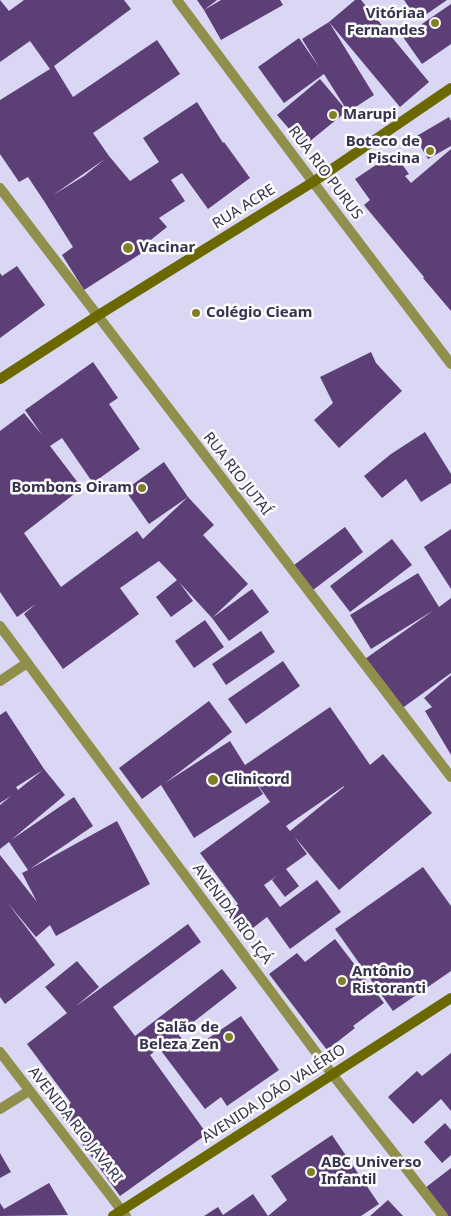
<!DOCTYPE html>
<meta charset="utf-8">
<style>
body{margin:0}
canvas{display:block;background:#d9d7f3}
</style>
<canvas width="451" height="1216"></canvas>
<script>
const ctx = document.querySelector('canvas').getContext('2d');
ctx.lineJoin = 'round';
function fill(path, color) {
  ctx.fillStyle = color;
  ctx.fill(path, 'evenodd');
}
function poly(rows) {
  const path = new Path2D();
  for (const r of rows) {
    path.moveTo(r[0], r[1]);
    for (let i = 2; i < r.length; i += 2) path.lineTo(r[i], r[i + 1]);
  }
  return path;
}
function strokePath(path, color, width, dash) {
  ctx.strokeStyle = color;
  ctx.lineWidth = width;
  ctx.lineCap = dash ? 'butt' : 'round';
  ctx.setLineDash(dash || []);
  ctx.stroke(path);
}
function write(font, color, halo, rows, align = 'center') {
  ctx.font = font + ' "Noto Sans",sans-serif';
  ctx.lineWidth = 5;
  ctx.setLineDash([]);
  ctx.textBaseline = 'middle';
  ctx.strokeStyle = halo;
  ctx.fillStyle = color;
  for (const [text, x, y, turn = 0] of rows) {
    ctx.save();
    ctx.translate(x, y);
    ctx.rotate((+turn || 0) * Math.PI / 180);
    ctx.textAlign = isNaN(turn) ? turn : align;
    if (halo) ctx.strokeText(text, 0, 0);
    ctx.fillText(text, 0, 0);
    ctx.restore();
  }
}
fill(poly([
 [0,0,9,11,24,0,124,0,131,9,54,66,73,97,157,40,180,74,93,133,109,156,130,181,159,162,143,138,197,102,223,143,224,142,250,178,208,209,182,173,171,180,185,201,159,218,167,227,142,247,145,251,84,290,62,255,73,247,44,201,28,177,19,182,0,154,0,100,50,69,30,41,0,62],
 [105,159,84,176,53,195],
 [197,0,217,0,204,10,221,0,280,0,283,5,221,40,204,10],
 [355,0,361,0,429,82,400,107,329,22],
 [404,0,447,0,418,20],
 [451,4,451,44,422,64,403,37],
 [329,22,374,95,348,112,324,74,284,103,258,67,299,38,319,67,302,39],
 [320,79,347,111,304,146,277,115],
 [449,117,451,121,451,146,428,159,415,137],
 [451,149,451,311,423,278,424,277,364,205,370,200,355,179,394,153,409,174,405,176,411,183],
 [17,266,45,305,0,338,0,273,2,276],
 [371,352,376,363,402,391,339,448,314,420,333,403,320,377],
 [93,362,118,398,109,404,140,449,93,483,62,438,50,446,82,488,24,533,61,587,137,531,143,539,188,497,149,524,125,490,164,462,188,497,214,525,203,535,248,584,212,618,179,582,193,601,171,617,156,597,177,580,159,561,120,588,139,614,63,669,24,614,36,604,17,617,0,592,0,431,24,413,42,435,25,410],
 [425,432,451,474,451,483,421,502,406,479,382,498,364,476,391,454],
 [345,527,363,552,313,590,294,565],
 [451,529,451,589,424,547],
 [392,539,412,565,350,612,330,586],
 [418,573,439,607,451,598,451,673,401,709,365,659,434,610,371,649,350,615],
 [252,589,269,612,229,641,212,618],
 [205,620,224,647,194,668,175,641],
 [261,631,275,652,226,685,212,664],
 [283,661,300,686,246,724,228,699],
 [451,675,451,755,425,711,432,707,424,698],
 [209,701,232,732,165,783,230,741,245,765,330,707,370,765,383,754,432,813,339,890,294,836,307,854,286,869,299,886,285,897,272,880,278,875,264,885,280,907,317,880,341,912,290,949,267,917,244,935,227,912,238,904,200,853,270,802,253,778,263,794,194,838,161,785,142,799,119,768],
 [344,786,344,787,290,831,286,826],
 [6,711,44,769,65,795,11,840,74,797,93,826,30,869,117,821,150,884,56,936,50,925,36,937,7,902,55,965,5,1004,0,997,0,855,37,902,22,873,28,870,9,842,0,849,0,805,11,796,0,803,0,715],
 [43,770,18,790,16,787],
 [423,867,451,906,451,971,393,1011,335,929],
 [188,924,201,942,113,1007,135,1036,222,969,237,988,178,1034,191,1050,241,1016,279,1070,227,1106,221,1097,205,1109,159,1048,150,1055,207,1134,120,1196,59,1112,71,1103,27,1044,67,1013,45,987,77,961,99,987,75,1007],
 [335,939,384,1003,353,1026,355,1028,327,1050,269,974,297,953,305,962],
 [451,1053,451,1111,441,1099,413,1124,388,1097,417,1071,422,1076],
 [445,1123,451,1130,451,1155,442,1163,424,1142],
 [332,1135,379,1204,361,1216,204,1216,218,1207,223,1215,253,1194,268,1216,287,1200,271,1176],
 [0,1153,11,1172,0,1178],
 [451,1168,451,1216,447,1216,425,1188],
 [49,1183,68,1215,0,1216,0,1203,4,1209],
 [388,1200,403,1216,370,1216]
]), '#5d3f77');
strokePath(poly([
 [0,681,27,663],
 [0,1109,29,1091]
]), '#908f4b', 10);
strokePath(poly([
 [177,0,313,182,451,364],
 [0,188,451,777],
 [0,626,332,1074,443,1216],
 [0,1052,126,1216]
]), '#908f4b', 10);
strokePath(poly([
 [0,379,97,316,313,182,451,88],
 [113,1216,451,998]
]), '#6c6800', 10);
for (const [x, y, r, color] of [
 [435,23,5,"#817e26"],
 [333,115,5,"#817e26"],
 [430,151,5,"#817e26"],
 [128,248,6,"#817e26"],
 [196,313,5,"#817e26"],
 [142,488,5,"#817e26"],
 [213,780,6,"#817e26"],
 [342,981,5,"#817e26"],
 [229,1037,5,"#817e26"],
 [311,1172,5,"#817e26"]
]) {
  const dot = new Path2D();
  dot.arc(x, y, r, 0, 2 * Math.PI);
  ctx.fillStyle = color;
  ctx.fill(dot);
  strokePath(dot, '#fcfcfc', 2);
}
write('bold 15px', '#35324e', '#fcfcfc', [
 ["Vitóriaa",425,14,"right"],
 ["Fernandes",425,31,"right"],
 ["Marupi",343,115],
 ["Boteco de",420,142,"right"],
 ["Piscina",420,159,"right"],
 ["Vacinar",139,248],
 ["Colégio Cieam",206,313],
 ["Bombons Oiram",132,488,"right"],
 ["Clinicord",224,780],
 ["Antônio",352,972],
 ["Ristoranti",352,989],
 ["Salão de",219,1028,"right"],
 ["Beleza Zen",219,1045,"right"],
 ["ABC Universo",321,1163],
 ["Infantil",321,1180]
], 'left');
write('15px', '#35324e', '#fcfcfc', [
 ["RUA RIO PURUS",325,173,53],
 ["RUA ACRE",244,207,-32],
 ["RUA RIO JUTAÍ",237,474,52],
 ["AVENIDA RIO IÇÁ",232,914,53],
 ["AVENIDA JOÃO VALÉRIO",274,1094,-33],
 ["AVENIDA RIO JAVARI",75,1125,52]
]);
</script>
